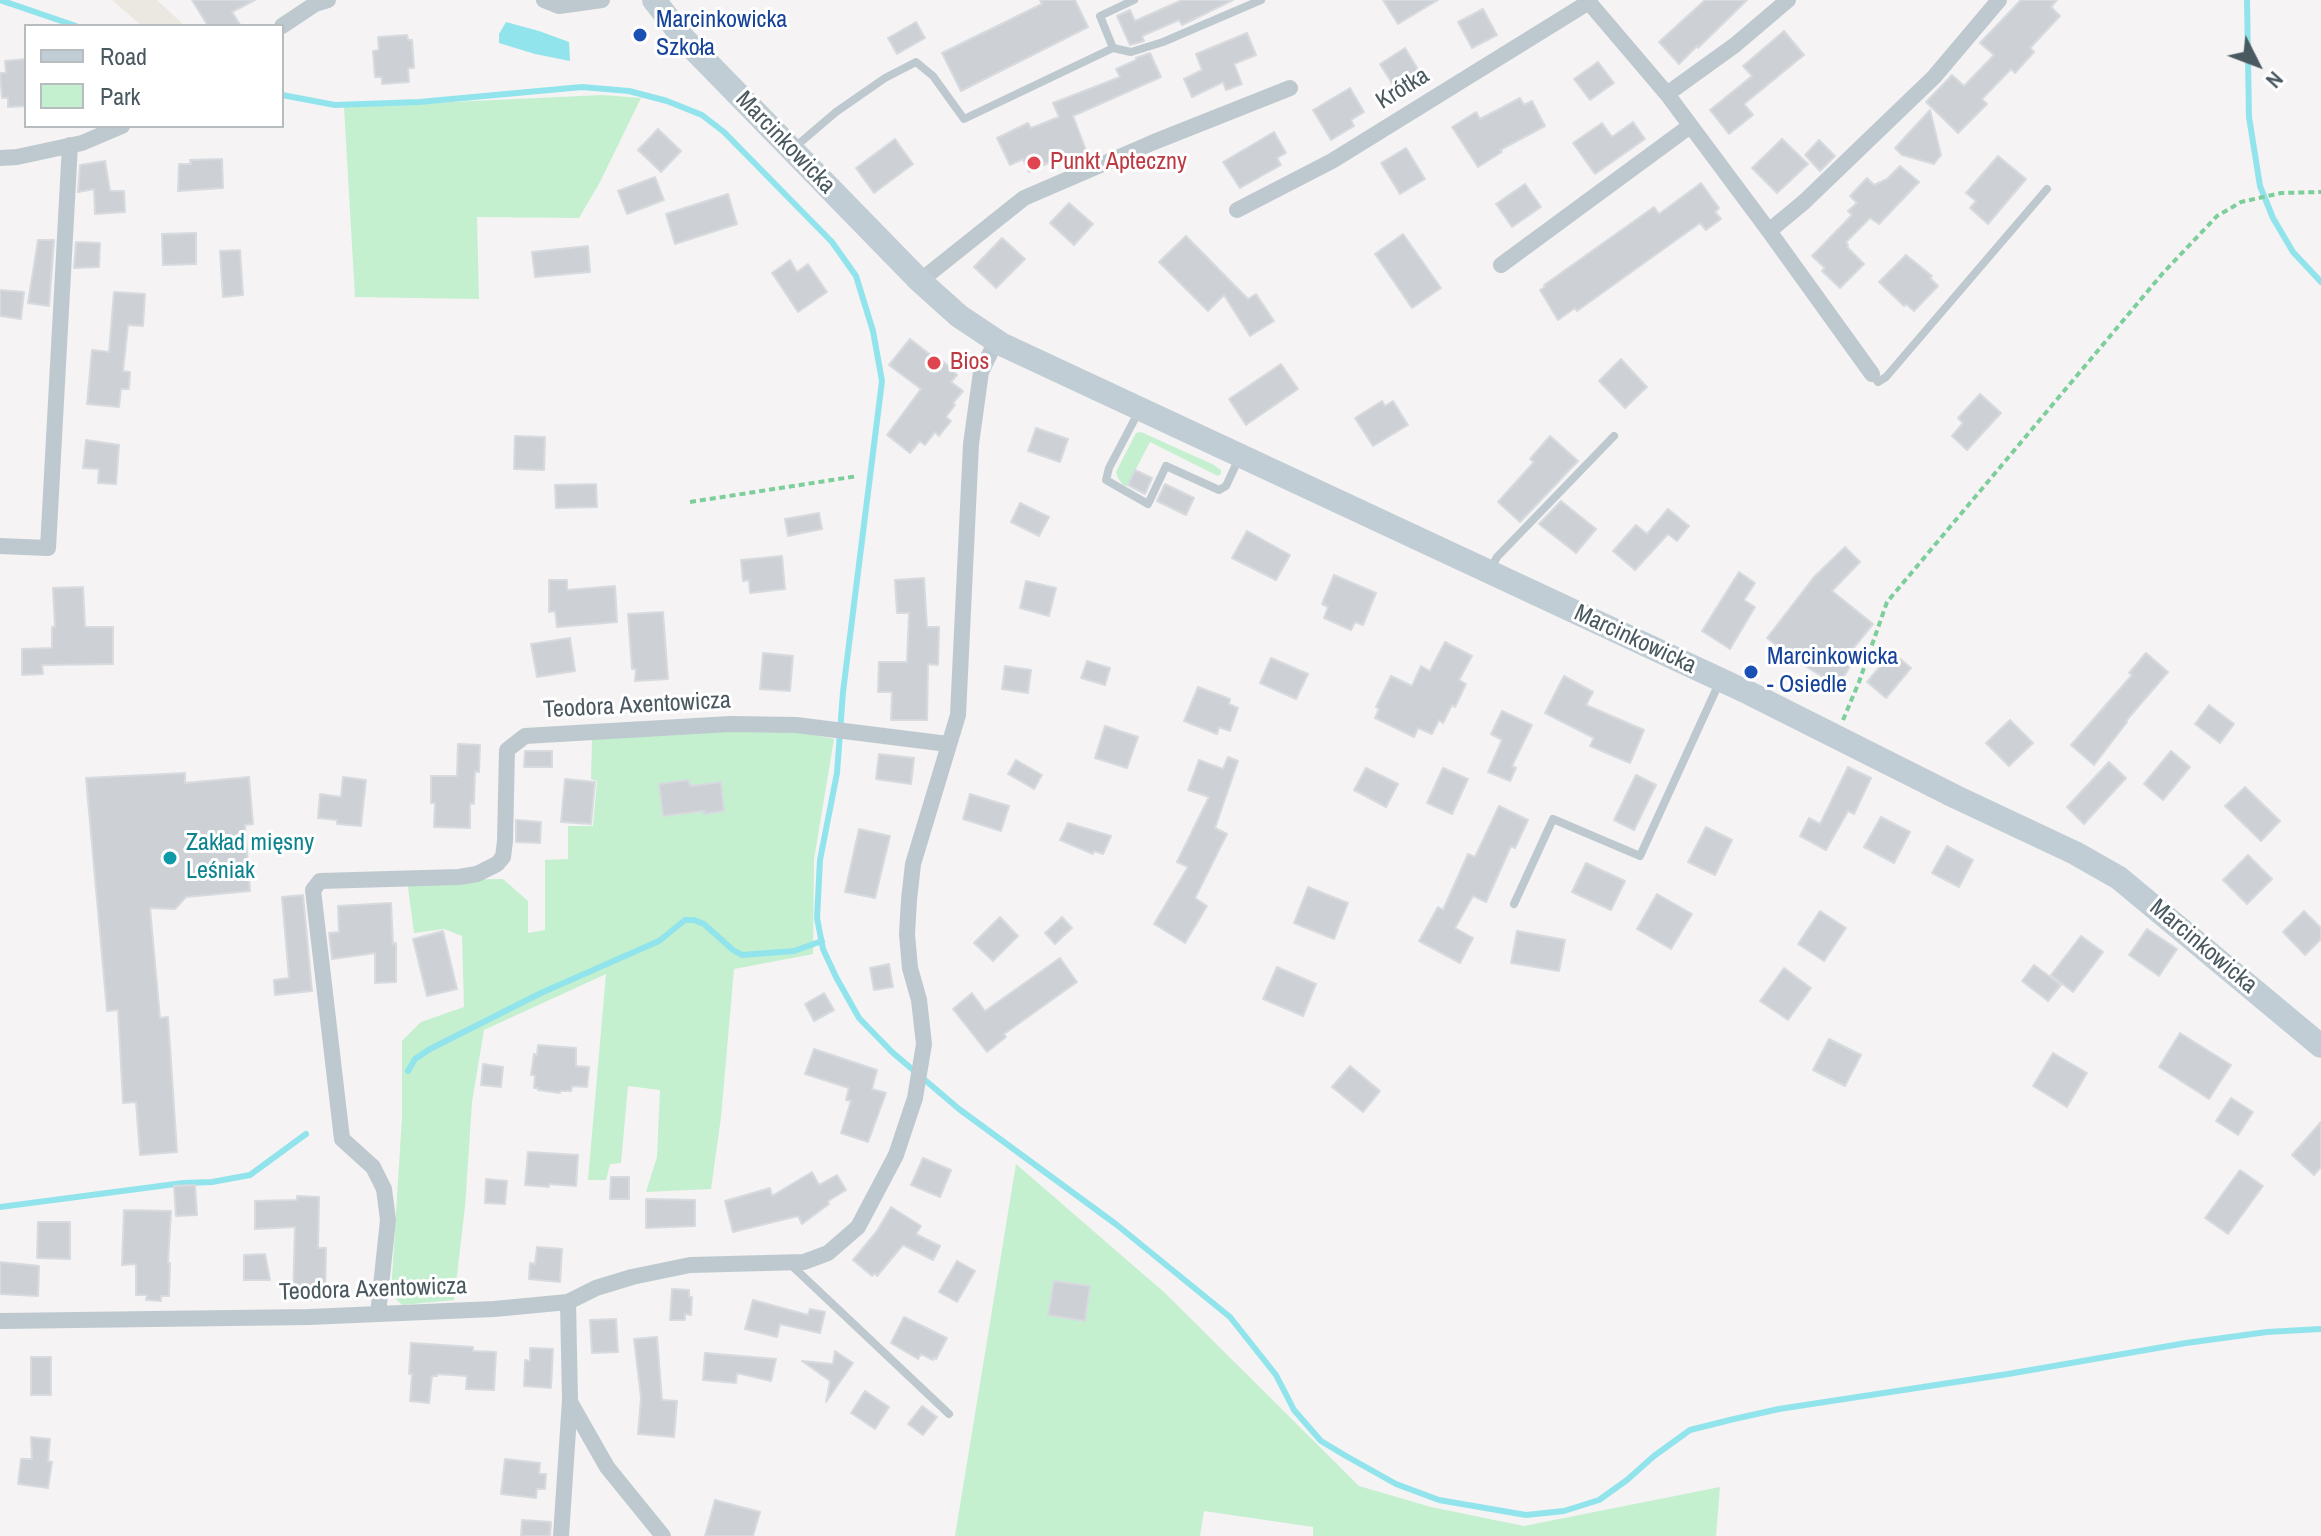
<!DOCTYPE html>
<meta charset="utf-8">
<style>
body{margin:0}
#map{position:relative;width:2321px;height:1536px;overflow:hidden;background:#f5f3f3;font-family:"Archivo Narrow",sans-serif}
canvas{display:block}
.legend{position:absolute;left:24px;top:24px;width:260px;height:104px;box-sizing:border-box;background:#fff;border:2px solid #b7bdbf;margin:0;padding:10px 14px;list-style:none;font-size:24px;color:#4a5960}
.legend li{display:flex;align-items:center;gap:16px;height:40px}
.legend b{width:40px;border:2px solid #b7bdbf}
.north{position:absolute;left:2217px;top:24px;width:80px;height:80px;-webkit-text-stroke:6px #fff;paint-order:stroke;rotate:132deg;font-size:22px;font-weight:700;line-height:32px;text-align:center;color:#4a5960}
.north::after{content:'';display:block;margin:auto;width:28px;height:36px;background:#4a5960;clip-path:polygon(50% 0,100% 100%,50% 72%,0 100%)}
</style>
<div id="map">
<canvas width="2321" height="1536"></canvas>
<ul class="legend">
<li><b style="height:10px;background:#c1cdd5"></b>Road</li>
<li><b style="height:22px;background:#c4f0cf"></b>Park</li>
</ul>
<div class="north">N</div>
</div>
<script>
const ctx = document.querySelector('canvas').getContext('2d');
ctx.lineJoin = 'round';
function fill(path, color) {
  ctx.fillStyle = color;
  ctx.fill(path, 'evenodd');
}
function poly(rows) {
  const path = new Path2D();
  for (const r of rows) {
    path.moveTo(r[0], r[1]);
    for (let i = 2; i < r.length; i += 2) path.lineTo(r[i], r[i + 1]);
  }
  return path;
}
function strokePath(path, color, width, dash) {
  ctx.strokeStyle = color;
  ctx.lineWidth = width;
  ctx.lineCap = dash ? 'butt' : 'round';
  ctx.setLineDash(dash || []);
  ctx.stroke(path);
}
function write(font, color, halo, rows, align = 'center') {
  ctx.font = font + ' "Archivo Narrow",sans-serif';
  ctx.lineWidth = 6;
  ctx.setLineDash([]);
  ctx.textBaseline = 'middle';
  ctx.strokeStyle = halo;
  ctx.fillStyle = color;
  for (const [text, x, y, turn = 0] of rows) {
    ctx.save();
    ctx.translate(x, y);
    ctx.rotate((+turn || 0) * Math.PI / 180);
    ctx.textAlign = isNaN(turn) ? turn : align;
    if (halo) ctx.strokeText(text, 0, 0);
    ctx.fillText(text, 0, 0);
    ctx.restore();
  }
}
fill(poly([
 [112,0,157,0,185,26,142,26]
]), '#ebe7e1');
fill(poly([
 [602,95,641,98,600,182,579,218,477,217,479,299,355,297,344,107],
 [1141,432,1212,464,1221,470,1221,474,1218,476,1150,442,1127,486,1123,485,1118,478,1116,472,1136,433],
 [674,730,798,732,834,739,814,859,813,954,734,969,721,1117,711,1189,646,1192,657,1157,660,1090,628,1086,621,1163,610,1164,606,1180,588,1180,606,974,484,1030,472,1102,465,1207,454,1300,402,1305,391,1294,402,1117,402,1041,421,1022,464,1007,462,936,444,929,414,933,407,880,503,879,528,901,528,933,545,930,545,860,568,859,568,826,593,826,597,781,591,779,592,740],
 [1016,1164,1165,1293,1359,1486,1431,1507,1524,1526,1720,1487,1716,1536,1313,1536,1313,1527,1204,1511,1200,1536,955,1536]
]), '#c4f0cf');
fill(poly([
 [506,22,539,31,569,42,570,61,535,54,499,43,499,34]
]), '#92e4ec');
strokePath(poly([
 [0,0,76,26],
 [2247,0,2249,117,2260,186,2273,218,2293,252,2321,282],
 [282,95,335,105,419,102,582,87,629,91,667,101,702,115,724,132,832,242,856,276,873,331,882,381,843,692,837,773,820,860,817,918,823,949,836,977,859,1018,892,1052,959,1109,1117,1225,1230,1317,1276,1375,1294,1410,1321,1441,1346,1456,1396,1484,1439,1500,1526,1515,1564,1511,1599,1500,1627,1480,1654,1456,1690,1430,1734,1419,1779,1409,2008,1374,2186,1343,2267,1332,2321,1329],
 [408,1071,415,1059,430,1049,541,993,659,941,685,920,694,920,704,924,733,950,742,955,794,951,822,941],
 [0,1207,183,1183,212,1182,250,1175,306,1134]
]), '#92e4ec', 6);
const building = poly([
 [192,0,255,0,232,12,241,26,208,26,192,0],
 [1040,0,1075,0,1088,27,961,91,942,53,1042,4,1040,0],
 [1182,0,1233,0,1182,25,1179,20,1142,36,1144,41,1130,45,1117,16,1130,10,1135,21,1182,0],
 [1383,0,1438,0,1398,24,1383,0],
 [1705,0,1747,0,1698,48,1697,46,1679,64,1659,42,1705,0],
 [2021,0,2057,0,2051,7,2060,16,2030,48,2034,52,2015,73,2011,69,1982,99,1987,104,1958,133,1926,102,1952,75,1964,86,1994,55,1980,43,2021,0],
 [1483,9,1497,35,1472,48,1458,22,1483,9],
 [916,22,925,38,897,54,888,38,916,22],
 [1784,31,1804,55,1744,104,1753,115,1729,134,1710,110,1752,76,1743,66,1784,31],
 [1247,33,1256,55,1234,64,1242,84,1226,90,1223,82,1192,97,1184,79,1202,70,1196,54,1247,33],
 [407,35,408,40,412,40,414,68,408,68,409,82,382,84,382,77,375,77,373,51,379,50,378,37,407,35],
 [1405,48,1425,81,1400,96,1380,64,1405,48],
 [1150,53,1161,77,1073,116,1089,158,1065,168,1061,157,1029,172,1023,159,1010,165,997,138,1028,123,1031,128,1059,117,1053,103,1120,77,1116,69,1136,60,1136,58,1150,53],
 [26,59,26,106,8,107,8,98,2,98,0,73,6,73,5,61,26,59],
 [1598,62,1614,83,1590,100,1574,79,1598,62],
 [1350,88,1364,112,1351,120,1354,126,1331,140,1313,110,1350,88],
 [1520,98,1524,105,1532,101,1545,126,1500,150,1502,152,1478,167,1452,127,1476,112,1480,119,1520,98],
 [1930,110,1941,155,1934,164,1902,155,1895,148,1930,110],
 [1633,122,1645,139,1595,174,1573,143,1602,123,1612,137,1633,122],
 [658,129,681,151,661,172,638,150,658,129],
 [1274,132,1286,153,1277,158,1281,165,1240,188,1223,162,1274,132],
 [895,139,913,164,874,193,856,168,895,139],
 [1782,139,1808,164,1777,193,1752,168,1782,139],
 [1819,140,1835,156,1820,171,1805,155,1819,140],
 [1406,148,1425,179,1400,194,1381,163,1406,148],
 [1998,156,2026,179,1988,224,1970,208,1976,201,1966,193,1998,156],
 [222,159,223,188,178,191,179,164,191,164,190,160,222,159],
 [105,161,110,191,124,191,125,212,95,214,94,189,78,192,80,165,105,161],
 [1900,166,1919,182,1879,224,1870,218,1846,242,1848,245,1847,247,1864,264,1840,288,1822,271,1825,268,1812,256,1852,215,1848,211,1857,203,1850,196,1867,178,1874,185,1887,179,1900,166],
 [655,177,664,200,627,214,618,191,655,177],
 [1701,183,1719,208,1715,212,1721,219,1706,230,1700,223,1577,311,1575,308,1558,320,1540,290,1545,287,1544,285,1654,207,1659,214,1701,183],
 [1525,184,1541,207,1512,227,1496,204,1525,184],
 [728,194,737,224,675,244,666,214,728,194],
 [1069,203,1093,224,1074,245,1050,223,1069,203],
 [196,233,196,264,163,265,162,234,196,233],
 [1403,234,1441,288,1412,308,1375,254,1403,234],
 [1186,236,1248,299,1256,294,1274,321,1250,336,1224,295,1208,311,1159,262,1186,236],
 [1002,238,1025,259,996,288,974,267,1002,238],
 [38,240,54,240,49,306,28,303,38,240],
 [76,242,100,243,99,267,74,268,76,242],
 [588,246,590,272,535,277,532,252,588,246],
 [240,250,243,295,223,297,220,251,240,250],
 [1906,255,1932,276,1930,278,1938,286,1914,311,1906,304,1904,306,1879,282,1906,255],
 [790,260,797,272,808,264,827,292,798,312,772,273,790,260],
 [0,290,24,292,21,319,0,316,0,290],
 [114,292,145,294,143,326,128,325,123,371,130,372,129,389,121,389,119,407,87,404,92,350,109,352,114,292],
 [910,339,932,356,934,354,946,364,957,375,951,382,963,391,953,403,955,405,946,417,951,421,939,436,935,432,925,445,920,441,910,453,887,435,921,389,889,365,910,339],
 [1621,359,1647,387,1625,408,1599,381,1621,359],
 [1281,364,1298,389,1246,425,1229,399,1281,364],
 [1980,394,2001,413,1967,450,1952,436,1963,423,1958,418,1980,394],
 [1382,401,1385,406,1393,401,1408,425,1373,446,1355,418,1382,401],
 [1036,428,1068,439,1060,462,1028,451,1036,428],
 [515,436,545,437,544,470,514,469,515,436],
 [1550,436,1578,461,1520,522,1498,502,1534,462,1530,459,1550,436],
 [86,440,119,445,116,484,98,483,99,469,83,468,86,440],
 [1135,470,1152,478,1145,494,1128,485,1135,470],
 [596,484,597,507,556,508,555,485,596,484],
 [1165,484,1194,498,1186,515,1157,501,1165,484],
 [1561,501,1596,529,1576,553,1539,524,1561,501],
 [1020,503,1049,517,1039,536,1011,522,1020,503],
 [1668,509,1689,526,1677,541,1668,534,1635,570,1613,551,1636,525,1647,534,1668,509],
 [819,513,822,529,788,536,785,519,819,513],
 [1247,531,1290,555,1276,580,1232,558,1247,531],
 [1845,547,1860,562,1832,591,1873,624,1847,656,1854,660,1838,686,1795,660,1767,638,1814,577,1845,547],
 [782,556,785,589,750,593,749,580,743,581,741,560,782,556],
 [1739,572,1755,583,1744,600,1755,607,1730,649,1702,631,1739,572],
 [1334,575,1376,593,1363,625,1355,622,1351,630,1324,618,1328,607,1322,604,1334,575],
 [924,578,927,627,939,627,938,665,928,664,927,720,891,720,892,692,878,692,879,662,907,662,909,613,897,613,895,580,924,578],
 [549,580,567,580,567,590,615,586,617,622,557,627,555,611,549,612,549,580],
 [1026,581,1056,588,1049,616,1020,608,1026,581],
 [83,587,85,627,113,627,113,664,42,665,43,674,22,675,22,649,52,648,52,627,55,627,53,588,83,587],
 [663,612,668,679,635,681,636,669,632,669,628,614,663,612],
 [570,638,575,671,537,677,531,644,570,638],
 [1445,642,1472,656,1459,680,1466,684,1455,707,1452,705,1443,723,1439,720,1432,734,1418,728,1414,737,1375,718,1379,709,1376,707,1391,676,1412,686,1421,666,1430,671,1445,642],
 [1892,652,1911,668,1886,698,1867,682,1892,652],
 [763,653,793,656,790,691,760,689,763,653],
 [2146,653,2168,672,2126,721,2127,722,2094,765,2071,745,2132,675,2129,673,2146,653],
 [1271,658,1308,674,1296,699,1260,683,1271,658],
 [1087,661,1110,668,1105,685,1081,678,1087,661],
 [1005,666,1031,670,1028,693,1002,689,1005,666],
 [1564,676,1593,692,1586,705,1644,730,1630,763,1590,746,1594,738,1545,713,1564,676],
 [1198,687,1230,699,1229,704,1238,708,1230,731,1219,727,1217,734,1184,721,1198,687],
 [2209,705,2234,724,2220,743,2195,724,2209,705],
 [1502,711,1532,725,1512,766,1516,768,1510,781,1488,772,1502,740,1491,734,1502,711],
 [2010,720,2033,743,2009,766,1986,743,2010,720],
 [1105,726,1138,737,1127,768,1095,758,1105,726],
 [458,744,480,745,479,772,475,771,474,804,470,803,470,828,434,827,435,803,431,803,431,776,457,776,458,744],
 [525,751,552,751,552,767,524,767,525,751],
 [2171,751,2190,767,2163,800,2144,784,2171,751],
 [879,754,914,758,911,784,876,779,879,754],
 [1228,757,1238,761,1215,828,1227,834,1195,898,1207,906,1185,943,1154,924,1188,867,1177,862,1209,797,1188,790,1199,760,1223,769,1228,757],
 [1016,760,1042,775,1034,789,1008,774,1016,760],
 [2109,762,2126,778,2084,824,2067,807,2109,762],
 [1848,767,1871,778,1854,814,1848,811,1826,850,1800,836,1809,818,1820,824,1848,767],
 [1366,768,1398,784,1386,807,1354,790,1366,768],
 [1443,768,1468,779,1452,814,1427,803,1443,768],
 [185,773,185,783,249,777,253,824,245,825,250,891,186,897,175,909,150,908,160,1018,168,1017,177,1152,140,1155,136,1102,123,1103,118,1010,107,1011,86,778,185,773],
 [1636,775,1656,785,1634,830,1614,820,1636,775],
 [343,777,366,780,361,826,337,824,337,820,318,818,320,794,341,797,343,777],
 [565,779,595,782,591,824,561,822,565,779],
 [689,780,690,786,721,782,724,811,704,814,704,811,663,816,659,784,689,780],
 [2245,787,2280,821,2261,841,2225,806,2245,787],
 [970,794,1009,806,1001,831,963,819,970,794],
 [1499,806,1528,820,1515,848,1511,846,1486,902,1473,896,1455,928,1473,938,1460,963,1419,941,1438,907,1443,910,1468,854,1475,857,1499,806],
 [1881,817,1910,832,1894,863,1864,847,1881,817],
 [516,820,541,822,540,843,516,842,516,820],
 [1068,823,1111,836,1103,854,1094,851,1093,854,1060,840,1068,823],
 [1706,827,1732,840,1715,875,1688,862,1706,827],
 [859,829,890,836,875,898,845,892,859,829],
 [1947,846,1973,860,1959,887,1932,873,1947,846],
 [2248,855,2272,879,2247,904,2223,880,2248,855],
 [1586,863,1625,881,1611,910,1572,892,1586,863],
 [1308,887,1348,903,1334,939,1294,923,1308,887],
 [1657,894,1692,914,1671,949,1637,929,1657,894],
 [303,895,312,991,275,995,274,980,289,978,282,897,303,895],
 [391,903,393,944,396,943,396,982,375,983,375,953,332,959,329,933,339,932,338,906,391,903],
 [1820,911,1846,928,1824,961,1798,944,1820,911],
 [2304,911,2321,928,2321,939,2305,955,2283,932,2304,911],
 [1000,917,1018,936,993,961,974,943,1000,917],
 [1062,917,1072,928,1055,944,1045,933,1062,917],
 [2147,929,2177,949,2159,976,2129,955,2147,929],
 [443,931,457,989,427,996,413,939,443,931],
 [1517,931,1565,940,1559,971,1511,963,1517,931],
 [2081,936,2103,952,2073,992,2051,975,2081,936],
 [1060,958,1077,982,1004,1034,1006,1037,987,1052,953,1009,972,993,985,1011,1060,958],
 [889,964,893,987,874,990,870,968,889,964],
 [2034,965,2061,985,2048,1001,2022,981,2034,965],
 [1277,967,1316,984,1303,1016,1263,999,1277,967],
 [1784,968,1811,988,1788,1020,1760,1001,1784,968],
 [824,993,834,1010,814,1021,805,1004,824,993],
 [2180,1033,2231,1065,2209,1099,2159,1067,2180,1033],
 [1829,1039,1861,1055,1845,1086,1813,1070,1829,1039],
 [538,1045,576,1048,576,1066,589,1067,587,1087,572,1086,571,1091,560,1091,560,1093,538,1090,538,1088,534,1088,535,1075,531,1075,534,1054,537,1055,538,1045],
 [814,1049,877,1070,872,1089,886,1093,868,1142,841,1133,851,1101,846,1100,849,1088,805,1074,814,1049],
 [2053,1053,2087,1073,2067,1107,2033,1086,2053,1053],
 [483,1064,503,1067,501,1087,481,1085,483,1064],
 [1350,1066,1380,1091,1363,1112,1332,1087,1350,1066],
 [2231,1098,2253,1112,2238,1135,2216,1121,2231,1098],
 [2321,1122,2321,1167,2314,1175,2292,1155,2321,1122],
 [528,1152,578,1155,576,1186,549,1184,549,1187,525,1185,528,1152],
 [923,1158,951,1170,940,1197,911,1185,923,1158],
 [2240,1170,2263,1186,2228,1234,2205,1218,2240,1170],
 [812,1172,819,1185,837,1175,846,1190,828,1201,829,1204,802,1224,798,1216,733,1232,725,1201,770,1188,772,1196,812,1172],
 [611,1177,629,1177,629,1199,610,1199,611,1177],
 [486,1179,507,1181,505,1204,485,1203,486,1179],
 [195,1185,197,1215,176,1216,174,1186,195,1185],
 [297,1196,319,1197,318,1248,326,1248,325,1300,293,1299,295,1227,255,1229,255,1201,297,1200,297,1196],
 [646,1199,695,1200,695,1226,646,1228,646,1199],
 [891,1207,921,1226,916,1234,940,1246,933,1260,903,1245,877,1276,875,1273,872,1276,853,1260,877,1231,891,1207],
 [124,1210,171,1211,168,1263,170,1263,169,1296,161,1296,161,1301,146,1300,147,1295,136,1295,136,1264,122,1265,124,1210],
 [38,1222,70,1222,70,1259,37,1258,38,1222],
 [537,1247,562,1249,560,1282,529,1279,530,1263,535,1264,537,1247],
 [265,1254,270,1280,244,1280,244,1255,265,1254],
 [957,1261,975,1271,957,1302,939,1292,957,1261],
 [0,1262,39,1266,38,1296,0,1294,0,1262],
 [1054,1281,1090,1286,1085,1321,1048,1315,1054,1281],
 [672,1289,689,1290,689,1297,692,1297,691,1315,685,1314,685,1320,670,1320,672,1289],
 [753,1300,808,1315,810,1309,825,1312,820,1333,780,1324,777,1337,745,1329,753,1300],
 [904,1317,947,1338,936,1359,934,1357,933,1360,921,1354,918,1359,891,1343,904,1317],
 [616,1319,618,1352,592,1353,590,1320,616,1319],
 [657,1337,662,1400,677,1401,674,1437,638,1434,641,1398,634,1339,657,1337],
 [411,1343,473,1347,473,1351,496,1352,494,1390,466,1389,467,1376,437,1374,437,1376,432,1376,429,1403,410,1401,412,1374,409,1374,411,1343],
 [530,1348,553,1349,551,1388,524,1386,525,1360,530,1361,530,1348],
 [835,1351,853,1363,826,1402,830,1381,802,1361,833,1364,835,1351],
 [705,1353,776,1359,771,1381,737,1373,736,1383,703,1380,705,1353],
 [31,1357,51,1357,51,1395,31,1395,31,1357],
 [865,1391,889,1407,875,1429,851,1413,865,1391],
 [922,1406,937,1417,923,1435,908,1424,922,1406],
 [31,1437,50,1439,48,1461,52,1462,48,1488,18,1484,21,1459,32,1459,31,1437],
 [505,1459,540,1463,539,1474,546,1474,545,1489,537,1489,536,1498,501,1494,505,1459],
 [715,1500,760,1512,753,1536,705,1536,715,1500],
 [522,1520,551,1522,550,1536,521,1536,522,1520]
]);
fill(building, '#cdd1d5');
strokePath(building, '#d7dade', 2);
strokePath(poly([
 [690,502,858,476],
 [1843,720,1859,682,1887,602,2163,273,2217,216,2241,202,2281,193,2321,192]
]), '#7cce9b', 4, [6, 4]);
strokePath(poly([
 [1113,48,1131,52,1163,42,1261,0],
 [795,147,836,112,885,78,916,62,933,76,964,119,1113,48,1100,16,1134,0],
 [1872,374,1878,382,1886,377,2047,189],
 [1139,411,1109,468,1106,480,1148,504,1166,466,1219,490,1226,486,1240,456],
 [1490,570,1497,557,1614,436],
 [1514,904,1553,819,1640,856,1720,681],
 [789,1263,949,1414]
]), '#bec9cf', 8);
strokePath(poly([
 [544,0,559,6,602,0],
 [1587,0,1667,94,1769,231,1872,374],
 [282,26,315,4,328,0],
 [1667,94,1735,45,1788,0],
 [0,158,17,157,82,143,122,126],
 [1237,210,1332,161,1589,2],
 [1769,231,1804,202,1934,77,1999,0],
 [1501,265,1690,126],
 [920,281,1024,198,1154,142,1290,88],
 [0,546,48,548,70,145],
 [378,1314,388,1220,384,1189,373,1167,342,1139,313,890,320,881,459,877,477,874,497,864,503,857,505,841,507,750,525,736,730,724,796,725,948,744],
 [0,1321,309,1317,494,1309,568,1302,596,1288,632,1277,690,1265,804,1262,828,1253,858,1227,896,1155,915,1098,924,1044,919,1000,910,968,907,934,909,900,913,864,958,715,971,444,981,372,996,341],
 [570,1402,607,1467,663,1536],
 [561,1536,570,1400,568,1302]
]), '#bec9cf', 16);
strokePath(poly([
 [654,0,685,40,920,281,959,316,1001,344,1749,693,1956,797,2075,853,2119,878,2321,1046]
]), '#c1cdd5', 24);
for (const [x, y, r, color] of [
 [640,35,8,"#1a4fb4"],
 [1034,163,8,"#e0444e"],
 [934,363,8,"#e0444e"],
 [1751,672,8,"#1a4fb4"],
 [170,858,8,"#0f9aa8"]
]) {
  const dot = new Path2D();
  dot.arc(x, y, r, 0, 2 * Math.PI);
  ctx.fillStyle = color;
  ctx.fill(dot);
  strokePath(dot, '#fff', 3);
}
write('24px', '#164399', '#fff', [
 ["Marcinkowicka",656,21],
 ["Szkoła",656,49],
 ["Marcinkowicka",1767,658],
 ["- Osiedle",1767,686]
], 'left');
write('24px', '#4a5960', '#fff', [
 ["Krótka",1403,89,-32],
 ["Marcinkowicka",785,143,46],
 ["Marcinkowicka",1635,640,25],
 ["Teodora Axentowicza",637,706,-3],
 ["Marcinkowicka",2203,947,40],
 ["Teodora Axentowicza",373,1290,-2]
]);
write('24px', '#be3a42', '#fff', [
 ["Punkt Apteczny",1050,163],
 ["Bios",950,363]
], 'left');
write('24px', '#0d838f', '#fff', [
 ["Zakład mięsny",186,844],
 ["Leśniak",186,872]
], 'left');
</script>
